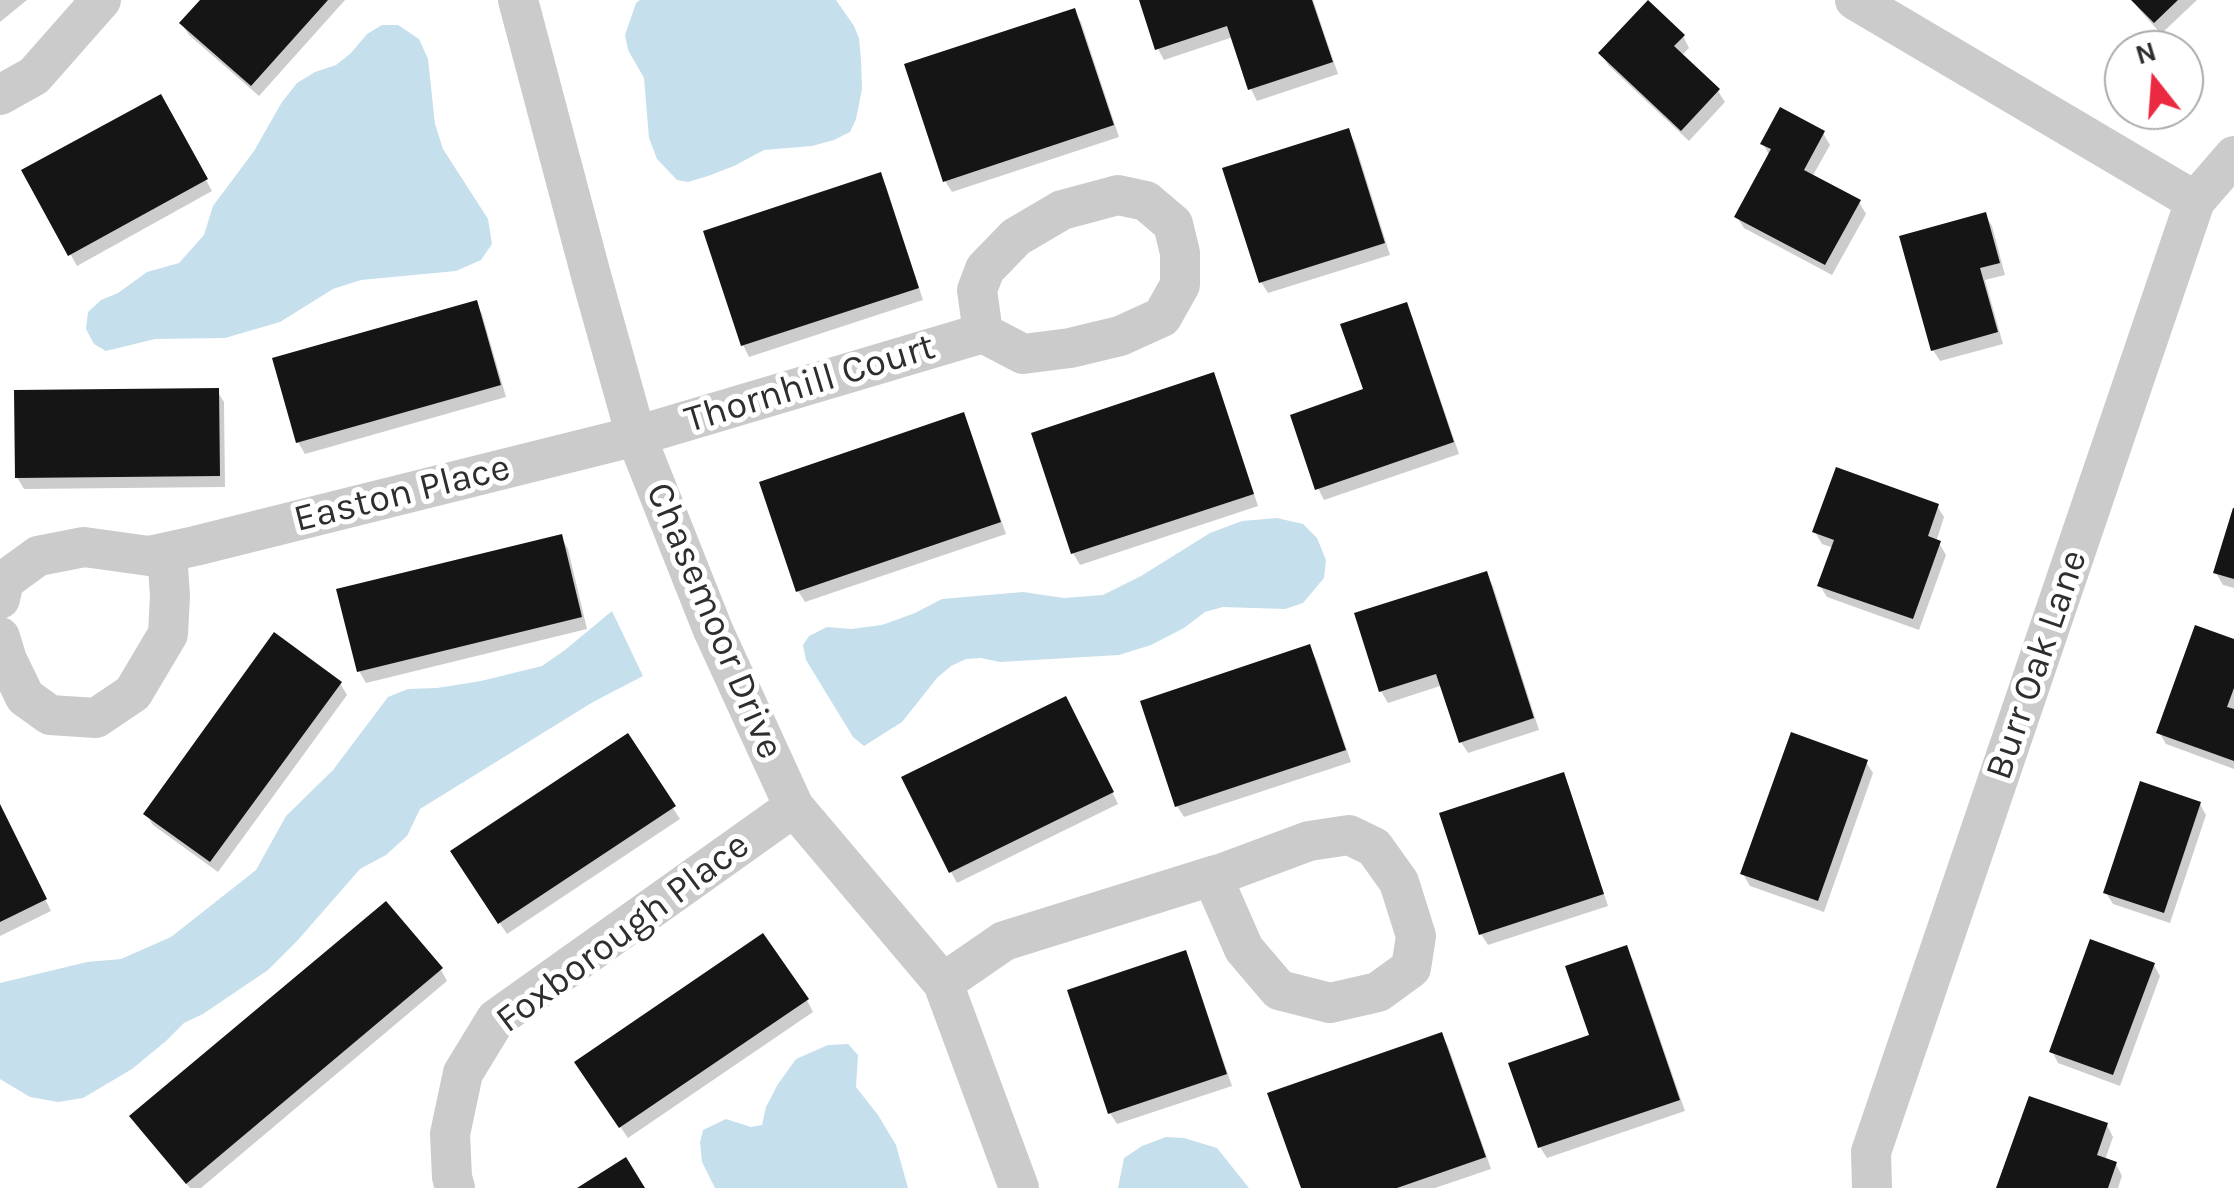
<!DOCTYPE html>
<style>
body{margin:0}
#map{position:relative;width:2234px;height:1188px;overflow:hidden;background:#fff;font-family:Karla,sans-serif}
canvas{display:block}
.north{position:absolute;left:2104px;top:30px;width:100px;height:100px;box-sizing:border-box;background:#fff;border:2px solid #ababab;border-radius:50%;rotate:343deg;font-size:28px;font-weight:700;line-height:40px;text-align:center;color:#2e2e2e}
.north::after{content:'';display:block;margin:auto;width:35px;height:45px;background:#eb2940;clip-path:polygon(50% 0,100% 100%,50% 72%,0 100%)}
</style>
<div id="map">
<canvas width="2234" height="1188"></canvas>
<div class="north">N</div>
</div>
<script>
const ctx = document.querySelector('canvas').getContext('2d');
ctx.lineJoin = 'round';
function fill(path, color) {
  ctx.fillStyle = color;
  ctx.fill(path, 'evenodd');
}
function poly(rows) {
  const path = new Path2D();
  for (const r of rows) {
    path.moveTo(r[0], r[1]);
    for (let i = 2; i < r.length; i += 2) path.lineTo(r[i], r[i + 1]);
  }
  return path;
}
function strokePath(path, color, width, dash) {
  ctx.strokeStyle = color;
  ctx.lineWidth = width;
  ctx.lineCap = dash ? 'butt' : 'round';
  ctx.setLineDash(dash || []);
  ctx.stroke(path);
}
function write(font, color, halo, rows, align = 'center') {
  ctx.font = font + ' Karla,sans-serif';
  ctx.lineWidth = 10;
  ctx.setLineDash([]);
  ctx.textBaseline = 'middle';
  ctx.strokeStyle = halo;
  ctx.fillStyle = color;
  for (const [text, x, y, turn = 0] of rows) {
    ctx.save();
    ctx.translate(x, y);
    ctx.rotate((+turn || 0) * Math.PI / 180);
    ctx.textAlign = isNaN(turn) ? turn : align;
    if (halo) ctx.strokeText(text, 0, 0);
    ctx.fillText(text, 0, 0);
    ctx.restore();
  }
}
fill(poly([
 [640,0,836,0,854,26,859,38,861,60,862,89,856,119,850,132,834,140,812,146,764,150,734,166,708,176,688,182,677,180,657,159,649,138,644,78,628,50,625,35,636,3],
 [382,25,398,25,419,39,428,59,435,124,443,149,488,219,492,244,481,260,456,271,361,280,333,289,280,322,225,338,155,339,106,351,94,344,86,329,88,312,101,300,118,293,147,272,179,263,204,235,213,206,254,151,282,102,297,83,315,72,336,65,351,53,367,34],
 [1277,518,1303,524,1317,538,1326,560,1324,578,1303,603,1285,609,1223,607,1205,612,1184,628,1151,645,1119,655,1000,662,981,658,966,659,951,666,937,678,902,722,864,746,853,737,806,660,803,645,809,636,827,627,851,629,882,625,915,613,942,599,1023,592,1064,598,1103,595,1141,576,1210,533,1242,521],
 [612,611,643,676,593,702,420,809,407,836,386,855,360,869,298,940,268,970,203,1014,184,1023,166,1041,132,1069,83,1098,58,1102,30,1097,0,1079,0,983,87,962,121,959,171,937,256,870,286,816,333,770,388,697,408,689,437,688,481,681,542,666,565,650],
 [848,1044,858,1055,856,1087,878,1115,896,1145,908,1188,715,1188,702,1162,700,1142,703,1130,726,1119,751,1127,762,1125,766,1107,778,1084,796,1059,828,1045],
 [1166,1137,1184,1138,1217,1148,1249,1188,1118,1188,1124,1158,1142,1146]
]), '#c6dfec');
fill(poly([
 [0,0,27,0,0,22],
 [203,0,345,0,259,96,189,35,182,24],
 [1142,0,1313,0,1338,74,1257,101,1251,89,1233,37,1164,60,1158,49],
 [2133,0,2197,0,2161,34,2138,8],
 [1074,11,1081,22,1119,137,952,192,945,181],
 [1683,36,1689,48,1681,56,1718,91,1725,102,1689,141,1608,65,1601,53],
 [160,97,212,191,77,266,24,171],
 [1348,131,1355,143,1390,255,1268,293,1261,282],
 [1823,133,1830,145,1812,177,1859,202,1866,214,1832,275,1744,228,1737,217,1770,156,1763,144],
 [879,175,886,186,923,300,749,357,743,345],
 [1985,215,1992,226,2005,275,1985,280,2003,344,1940,361,1933,350],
 [476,303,482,314,506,397,305,454,298,442],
 [1405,305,1412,316,1459,454,1324,500,1318,488],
 [1213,375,1219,387,1258,506,1080,565,1073,553],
 [217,391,224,402,225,487,24,489,17,477],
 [963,415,969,427,1006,534,805,602,798,591],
 [1937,506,1944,517,1936,542,1939,543,1946,555,1919,630,1827,597,1820,586,1834,548,1822,544,1815,532],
 [2234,514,2234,588,2223,585,2216,573],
 [561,537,568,549,587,629,366,683,359,671],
 [1486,574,1493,586,1539,730,1468,753,1461,742,1443,685,1388,703,1381,691],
 [2234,642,2234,769,2166,744,2159,732],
 [1309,647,1316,659,1351,762,1184,817,1177,806],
 [340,683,347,695,218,872,153,825,146,814],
 [1072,710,1118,804,957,883,951,872],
 [627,737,680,819,507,934,460,863],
 [1866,762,1873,773,1824,912,1750,886,1743,874],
 [1563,775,1569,787,1608,906,1488,945,1481,934],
 [2200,804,2206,815,2170,923,2113,904,2106,893],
 [0,807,51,911,0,936],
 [1626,948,1633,960,1685,1111,1547,1158,1540,1147,1592,1037],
 [1185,953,1191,965,1232,1086,1117,1124,1110,1113],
 [2154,965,2160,976,2120,1086,2058,1063,2052,1051],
 [441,970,447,981,201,1188,190,1188,139,1128],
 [807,1000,813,1012,628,1138,584,1074],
 [1441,1035,1448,1046,1491,1169,1435,1188,1304,1188],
 [2107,1125,2113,1137,2105,1160,2116,1164,2122,1176,2118,1188,1998,1188]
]), '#0003');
fill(poly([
 [200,0,328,0,251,86,179,23],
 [1139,0,1312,0,1333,62,1248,90,1227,26,1155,50],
 [1648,0,1685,35,1674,46,1720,89,1681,131,1598,53],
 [2131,0,2178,0,2154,23],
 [1075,8,1114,125,943,182,904,64],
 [161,94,208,179,68,256,21,170],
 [1780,107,1825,131,1804,170,1861,200,1825,265,1734,217,1771,149,1760,144],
 [1349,128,1385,243,1259,283,1222,168],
 [881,172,919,288,741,346,703,231],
 [1986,212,2000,263,1980,268,1998,332,1931,351,1899,236],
 [477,300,501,385,296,443,272,358],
 [1407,302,1454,442,1315,490,1290,415,1363,389,1340,324],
 [1214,372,1254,494,1071,554,1031,433],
 [219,388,220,476,15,478,14,390],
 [964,412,1001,522,796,592,759,482],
 [1836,467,1939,504,1928,536,1941,541,1913,619,1817,586,1834,540,1812,532],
 [2233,508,2234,508,2234,579,2213,573],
 [562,534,582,617,357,672,336,589],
 [1487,571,1534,718,1459,743,1436,674,1379,692,1354,613],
 [2195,625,2234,639,2234,688,2227,707,2234,709,2234,761,2156,733],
 [274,632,342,682,210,862,143,814],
 [1310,644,1346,750,1175,807,1140,701],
 [1066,696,1114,792,949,873,901,777],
 [1791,732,1868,760,1818,901,1740,874],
 [628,733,676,806,498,924,450,851],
 [1564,772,1604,894,1479,935,1439,813],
 [2140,781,2201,802,2164,913,2103,893],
 [0,804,47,899,0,922],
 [386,901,443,968,186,1184,129,1116],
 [763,933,809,999,619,1128,574,1062],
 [2090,939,2155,963,2113,1075,2049,1052],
 [1627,945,1680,1100,1538,1148,1508,1063,1589,1035,1565,966],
 [1186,950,1227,1074,1108,1114,1067,990],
 [1442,1032,1486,1157,1397,1188,1301,1188,1267,1093],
 [2029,1096,2108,1123,2097,1155,2117,1162,2108,1188,1996,1188],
 [626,1157,645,1188,577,1188]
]), '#151515');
strokePath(poly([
 [518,0,592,279,636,436,713,630,794,807,943,983,1019,1188],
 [1855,0,2195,201],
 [0,95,34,76,101,0],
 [0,599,4,581,38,556,84,547,149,556,195,546,636,436,983,333,1023,354,1070,348,1120,336,1162,317,1180,285,1180,253,1173,224,1146,201,1118,195,1062,210,1016,237,985,269,977,290,983,333],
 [0,637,7,660,25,697,50,715,96,718,133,693,168,634,170,596,167,552],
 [943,983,1004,941,1212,876,1223,873,1309,841,1349,835,1374,847,1399,882,1416,936,1411,968,1378,992,1330,1003,1279,990,1244,949,1212,876],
 [455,1188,452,1177,450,1134,463,1073,496,1019,794,807],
 [1872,1188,1871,1152,2195,201,2234,156]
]), '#cbcbcb', 40);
write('38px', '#2e2e2e', '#fff', [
 ["Thornhill Court",810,384,-17],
 ["Easton Place",402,494,-14],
 ["Chasemoor Drive",714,621,67],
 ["Burr Oak Lane",2037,665,-71],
 ["Foxborough Place",623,933,-37]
]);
</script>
